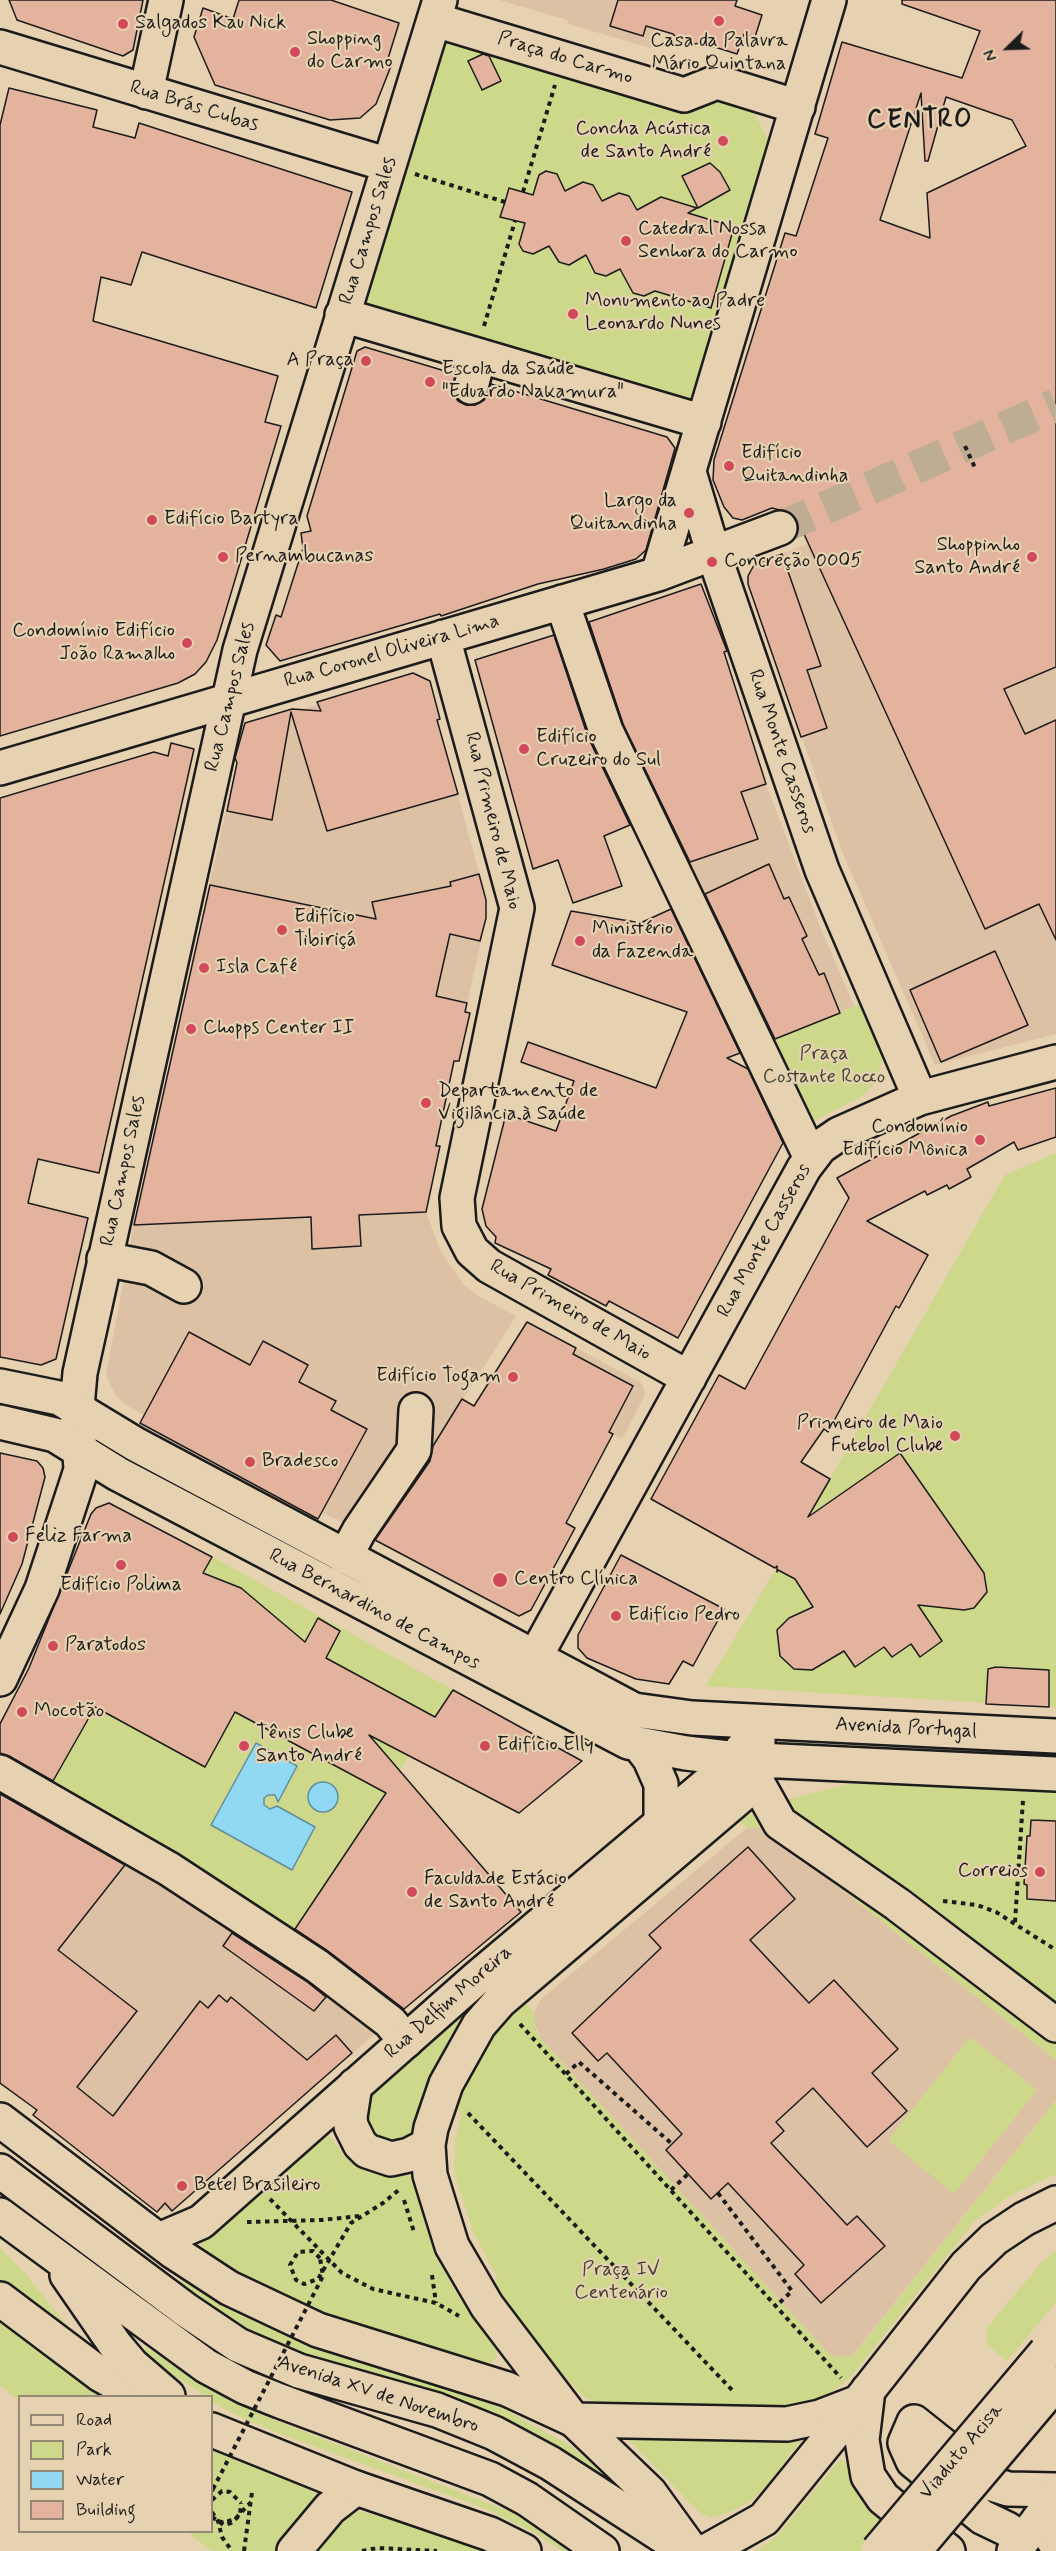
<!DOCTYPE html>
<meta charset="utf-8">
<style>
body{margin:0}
#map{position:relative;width:1056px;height:2551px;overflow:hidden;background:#e6d1b0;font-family:Mynerve,sans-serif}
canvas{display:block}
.legend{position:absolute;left:18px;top:2395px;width:195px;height:138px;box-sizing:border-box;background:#e6d1b0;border:2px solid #958975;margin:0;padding:8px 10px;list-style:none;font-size:18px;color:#1c1c1c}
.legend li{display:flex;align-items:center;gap:12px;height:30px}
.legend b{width:30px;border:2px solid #958975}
.north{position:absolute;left:978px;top:18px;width:60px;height:60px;-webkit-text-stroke:4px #e6d1b0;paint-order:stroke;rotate:247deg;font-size:16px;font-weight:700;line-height:24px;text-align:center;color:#1c1c1c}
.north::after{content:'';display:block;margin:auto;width:21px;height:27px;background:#1c1c1c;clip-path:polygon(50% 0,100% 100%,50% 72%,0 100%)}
</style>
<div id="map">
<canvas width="1056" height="2551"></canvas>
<ul class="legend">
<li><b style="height:8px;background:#e6d1b0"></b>Road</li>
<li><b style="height:16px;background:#cdd88b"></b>Park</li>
<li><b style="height:16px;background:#91d8f3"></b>Water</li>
<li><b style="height:16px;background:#e3b39e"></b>Building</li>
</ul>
<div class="north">N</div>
</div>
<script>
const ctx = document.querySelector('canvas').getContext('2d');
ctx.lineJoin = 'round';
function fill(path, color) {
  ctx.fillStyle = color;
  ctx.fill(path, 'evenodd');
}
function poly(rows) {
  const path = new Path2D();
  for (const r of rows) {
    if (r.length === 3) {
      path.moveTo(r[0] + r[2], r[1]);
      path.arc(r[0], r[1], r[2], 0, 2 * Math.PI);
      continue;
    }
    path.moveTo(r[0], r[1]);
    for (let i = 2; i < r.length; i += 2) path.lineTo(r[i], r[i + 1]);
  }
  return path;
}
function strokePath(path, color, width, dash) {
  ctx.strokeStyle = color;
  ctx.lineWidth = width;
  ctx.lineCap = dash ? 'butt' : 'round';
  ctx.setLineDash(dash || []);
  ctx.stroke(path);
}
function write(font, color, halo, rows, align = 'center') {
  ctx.font = font + ' Mynerve,sans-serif';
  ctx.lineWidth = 4.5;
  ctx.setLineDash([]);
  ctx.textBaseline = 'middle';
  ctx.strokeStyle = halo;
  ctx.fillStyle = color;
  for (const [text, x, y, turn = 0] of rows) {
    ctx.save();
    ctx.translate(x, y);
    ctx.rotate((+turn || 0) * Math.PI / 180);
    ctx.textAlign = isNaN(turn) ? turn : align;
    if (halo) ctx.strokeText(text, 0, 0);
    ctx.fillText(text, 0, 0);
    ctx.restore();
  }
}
fill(poly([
 [499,0,665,0,651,48,568,24,568,20],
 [1056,434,1056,1034,935,1065,841,849,748,584,748,576,757,562,808,544],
 [701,584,766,784,821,929,854,1006,763,1044,574,627],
 [413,676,428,684,486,899,486,918,436,1146,440,1146,426,1212,440,1250,463,1284,478,1296,516,1316,432,1448,575,1528,531,1610,519,1616,469,1592,124,1404,116,1396,106,1375,134,1225,161,1099,237,763,248,725],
 [559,1339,642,1383,645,1395,622,1439,527,1388],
 [0,1787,194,1902,377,2032,171,2210,158,2210,37,2110,0,2083],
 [747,1828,761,1828,782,1842,1056,2060,1056,2100,852,2356,846,2358,835,2357,827,2352,541,2039,533,2020,534,2012,541,1999]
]), '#ddc1a5');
fill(poly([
 [455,36,713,93,749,104,768,139,690,406,356,307,438,44],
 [863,1003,881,1044,882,1060,877,1079,864,1095,806,1125,763,1044],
 [1056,1153,1056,1707,706,1686,830,1479,1005,1175],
 [184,1541,453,1690,293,1932,49,1788],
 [849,1784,936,1784,1056,1790,1056,2060,782,1842,761,1828,747,1828,737,1820,781,1801],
 [498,1987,417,2128,405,2138,394,2141,374,2136,366,2128,362,2102,477,1993],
 [523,2000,534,2012,536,2031,541,2039,827,2352,835,2357,853,2356,1056,2100,1056,2174,1011,2195,975,2221,850,2378,818,2403,799,2409,594,2402,582,2395,539,2349,494,2290,497,2277,473,2231,454,2172,456,2135,461,2117,454,2102,485,2040],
 [970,2037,1037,2090,954,2194,888,2140],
 [328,2134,349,2161,366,2172,385,2176,415,2175,425,2225,437,2258,459,2297,496,2349,497,2355,492,2363,482,2365,332,2319,251,2282,201,2251,201,2238],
 [0,2248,23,2271,76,2336,0,2288],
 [1056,2250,1056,2302,1007,2361,989,2346,986,2337,987,2328,1042,2262],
 [184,2276,254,2318,309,2343,450,2387,502,2408,569,2445,604,2471,613,2479,613,2483,256,2337,178,2285],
 [0,2311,119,2396,20,2396,19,2401,0,2385],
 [145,2347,259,2414,508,2511,538,2527,574,2551,562,2551,535,2533,486,2509,275,2432,232,2413,212,2401,212,2396,205,2396,157,2364,145,2353],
 [625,2436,803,2436,803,2438,770,2482,751,2501,726,2514,710,2518,700,2513],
 [212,2448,321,2495,277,2551,212,2551,187,2532,212,2532],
 [841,2460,850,2464,926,2551,756,2551,776,2537,835,2465],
 [357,2511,404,2521,484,2551,308,2551,346,2514]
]), '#cdd88b');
const water = poly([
 [256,1743,297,1766,278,1802,275,1795,268,1795,264,1798,264,1805,270,1809,277,1806,315,1827,292,1870,211,1825,256,1743],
 [323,1797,15]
]);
fill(water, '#91d8f3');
strokePath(water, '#628d9d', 1.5);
const building = poly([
 [9,0,143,0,133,50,123,56,17,20,9,0],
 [239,0,331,0,399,23,386,65,391,66,376,104,360,118,330,120,215,85,194,37,203,8,233,19,239,0],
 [618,0,737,0,735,6,762,15,755,37,744,34,737,54,702,43,684,45,673,34,646,26,643,36,610,26,618,0],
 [902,0,1056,0,1056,667,1004,689,1025,734,1056,720,1056,940,1039,904,985,929,798,521,791,513,772,508,742,520,733,518,724,507,713,480,714,460,785,233,796,236,828,138,815,134,842,42,962,78,980,31,902,4,902,0],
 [921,93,925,161,928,161,946,97,1012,120,1026,146,927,193,930,238,880,220,921,93],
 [483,54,489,56,501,81,482,90,468,61,483,54],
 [9,88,97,110,93,127,135,138,139,123,352,192,316,308,142,252,131,285,101,277,93,321,278,376,265,422,281,426,217,640,206,662,195,674,178,683,0,736,0,125,9,88],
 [710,163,720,172,730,190,698,208,682,176,710,163],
 [546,171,557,174,565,191,583,182,593,185,602,201,619,193,629,196,637,210,661,197,697,208,688,213,734,227,711,308,655,291,644,296,633,293,620,269,606,276,595,273,586,255,569,265,559,262,549,246,533,254,523,251,519,244,525,223,500,217,505,202,509,188,533,195,539,175,546,171],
 [365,347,455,374,453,393,458,401,466,405,475,405,484,400,491,384,667,437,675,448,646,550,636,559,604,569,538,584,441,616,440,614,280,661,266,645,276,615,281,617,303,548,301,533,311,531,307,516,357,351,365,347],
 [782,554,821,666,807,670,827,728,801,737,748,584,748,576,754,565,782,554],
 [701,584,727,651,724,652,766,784,741,792,758,839,690,862,623,724,589,622,701,584],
 [554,635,588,737,630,825,604,836,622,886,573,903,558,860,533,869,475,660,554,635],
 [413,673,430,681,440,719,437,720,458,794,327,831,291,712,272,820,227,811,237,763,235,758,245,723,292,709,321,711,317,702,413,673],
 [171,743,194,749,99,1173,38,1159,28,1203,88,1218,56,1359,41,1365,0,1357,0,798,154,752,168,756,171,743],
 [769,864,784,899,789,897,807,936,802,939,819,975,824,973,840,1013,775,1039,705,894,769,864],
 [479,874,486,900,486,918,480,941,450,934,436,996,467,1003,465,1012,470,1013,459,1061,454,1061,436,1146,440,1146,426,1212,359,1215,361,1246,312,1249,311,1217,134,1225,210,885,376,919,372,902,451,886,450,882,479,874],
 [671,909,740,1053,727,1058,748,1069,783,1143,678,1338,609,1301,606,1306,548,1275,551,1269,495,1243,496,1237,486,1226,482,1209,506,1114,556,1131,574,1081,521,1062,528,1042,656,1088,687,1012,552,965,571,911,635,922,636,925,671,909],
 [995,951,1028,1025,941,1062,910,990,995,951],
 [1056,1088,1056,1137,1018,1150,1014,1142,967,1169,971,1177,949,1189,947,1185,927,1195,925,1191,867,1221,928,1255,899,1308,896,1306,828,1432,824,1429,801,1462,830,1479,808,1517,900,1453,984,1573,987,1592,974,1608,964,1610,918,1605,942,1641,920,1657,911,1644,892,1657,884,1647,855,1667,844,1651,812,1670,794,1669,780,1656,777,1630,789,1618,813,1607,795,1579,778,1570,777,1572,777,1566,775,1568,651,1499,719,1375,745,1389,849,1198,837,1178,951,1116,988,1102,989,1106,1056,1088],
 [527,1322,576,1348,573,1354,633,1386,609,1432,613,1434,566,1523,575,1528,531,1610,519,1616,375,1540,430,1461,433,1446,462,1399,474,1406,527,1322],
 [189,1332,250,1365,263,1341,308,1365,299,1382,336,1401,331,1410,367,1429,318,1519,140,1423,189,1332],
 [0,1453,37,1461,43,1468,45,1477,22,1564,0,1614,0,1453],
 [109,1503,212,1557,203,1573,241,1588,305,1642,318,1618,340,1631,326,1658,435,1717,453,1690,582,1761,519,1813,369,1735,521,1912,404,2009,328,1951,295,1929,386,1793,235,1712,205,1767,95,1707,53,1781,9,1756,0,1753,0,1724,29,1668,91,1514,96,1508,109,1503],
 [621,1555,724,1609,693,1666,683,1661,669,1684,636,1679,587,1658,578,1648,578,1635,621,1555],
 [996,1667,1049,1670,1049,1707,986,1704,988,1669,996,1667],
 [0,1794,125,1865,58,1950,137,2011,77,2087,113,2116,200,2001,208,2008,219,1995,227,2002,231,1997,307,2060,336,2035,352,2053,172,2211,165,2203,157,2212,33,2115,37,2110,0,2083,0,1794],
 [1031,1820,1056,1821,1056,1901,1027,1899,1027,1885,1024,1884,1027,1836,1030,1836,1031,1820],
 [748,1847,795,1899,750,1940,809,2003,834,1980,898,2049,872,2073,907,2111,867,2147,813,2088,776,2122,784,2131,771,2143,847,2225,857,2216,885,2246,821,2303,795,2274,804,2265,728,2183,711,2199,666,2150,682,2134,607,2053,598,2061,572,2033,661,1948,649,1935,748,1847],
 [232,1933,306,1981,326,1997,314,2011,223,1946,232,1933]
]);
fill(building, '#e3b39e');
strokePath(building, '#1c1c1c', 1.5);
strokePath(poly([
 [780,528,1056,405]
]), '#bead92', 33, [33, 16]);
const minor = poly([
 [435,20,684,95,717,82,798,107],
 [0,47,389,165],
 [146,92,166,0],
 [342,315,704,422],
 [471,387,479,356],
 [689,472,714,555,822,870,920,1098],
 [658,574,829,0],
 [562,602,606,731,811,1158],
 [443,637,517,908,457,1198,459,1226,472,1251,489,1266,689,1378],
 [0,768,658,574,780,528],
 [104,1259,151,1268,184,1286],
 [345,1557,359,1531,414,1450,416,1410],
 [534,1659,804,1168,820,1147,839,1134,920,1098,1056,1062],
 [0,1679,42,1589,81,1470,77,1407,80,1373,240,650,440,0],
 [0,1772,169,1869,317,1966,390,2022,406,2041],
 [756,1780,780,1823,897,1904,1056,2025],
 [1039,2519,1056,2544],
 [1022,2541,1007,2529,982,2517,913,2461,905,2443,914,2422,992,2484,1008,2489,1056,2490],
 [294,2551,330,2508,356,2488]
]);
const major = poly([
 [0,1386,59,1398,135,1444,634,1710,692,1718,1056,1736],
 [0,1422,55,1435,118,1474,628,1742,686,1753,737,1759,1056,1774],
 [640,1746,650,1759,661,1784,661,1822],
 [355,2085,350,2117,351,2126,360,2144,367,2151,391,2159,409,2155,428,2145],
 [0,2120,174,2252,229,2288,318,2330,507,2389,574,2420,787,2424,820,2417,859,2402,966,2266,994,2239,1024,2219,1056,2203],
 [159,2240,201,2222,478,1977,737,1759,742,1749],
 [0,2299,101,2375,138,2396],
 [868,2390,862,2440,868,2476,883,2498,948,2551],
 [569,2414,487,2306,452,2246,430,2175,428,2145,431,2128,446,2084,479,2025,500,2001,750,1788,758,1772,758,1740],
 [212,2430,356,2488,490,2534,524,2551],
 [1014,2551,1056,2498]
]);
const highway = poly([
 [0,2171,186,2310,238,2345,299,2371,437,2410,494,2433,550,2463,686,2551],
 [0,2215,206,2366,245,2387,280,2401,490,2479,527,2499,602,2551],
 [67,2275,116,2346,132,2365,168,2396],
 [574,2420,650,2493,689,2547],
 [707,2551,764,2519,859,2402]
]);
strokePath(minor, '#1c1c1c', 38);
strokePath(major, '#1c1c1c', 38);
strokePath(highway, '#1c1c1c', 38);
strokePath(poly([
 [415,174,505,202],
 [523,192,555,85],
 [484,326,515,221],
 [965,446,976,470],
 [943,1901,977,1905,996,1912,1056,1950],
 [1015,1922,1023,1800],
 [520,2024,841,2378],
 [566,2074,579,2062,672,2144],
 [468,2113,734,2392],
 [671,2190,688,2174],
 [718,2193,792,2291,776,2306],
 [270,2199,342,2273,373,2289,436,2303,459,2316],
 [404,2200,414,2232],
 [247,2222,322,2220,359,2216],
 [320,2258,313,2251,298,2252,290,2265,296,2280,304,2284,318,2279,351,2223,383,2203,400,2189],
 [432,2275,436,2303],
 [212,2491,213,2489],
 [212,2500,222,2491,230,2492,241,2503],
 [212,2512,218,2521,222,2537,232,2551],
 [219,2521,224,2523,236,2518,251,2502],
 [244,2551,252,2492],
 [362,2551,377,2548,437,2551]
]), '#1c1c1c', 4, [4.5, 4.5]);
strokePath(minor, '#e6d1b0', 33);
strokePath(major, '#e6d1b0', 33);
strokePath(highway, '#e6d1b0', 33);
const majorBridge = poly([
 [878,2551,1046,2352],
 [914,2551,1056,2383]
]);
strokePath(majorBridge, '#1c1c1c', 38, []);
strokePath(poly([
 [213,2489,323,2276,320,2258],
 [212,2517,224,2525,231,2523,240,2515,241,2503]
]), '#1c1c1c', 4, [4.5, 4.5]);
strokePath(majorBridge, '#e6d1b0', 33);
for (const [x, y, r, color] of [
 [719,21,6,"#d1495b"],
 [123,24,6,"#d1495b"],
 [295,52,6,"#d1495b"],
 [723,141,6,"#d1495b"],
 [626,241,6,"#d1495b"],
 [573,314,6,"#d1495b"],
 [366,361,6,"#d1495b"],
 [430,382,6,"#d1495b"],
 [729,466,6,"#d1495b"],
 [689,513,6,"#d1495b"],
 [152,520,6,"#d1495b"],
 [223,557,6,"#d1495b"],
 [1032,557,6,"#d1495b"],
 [712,562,6,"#d1495b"],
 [187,643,6,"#d1495b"],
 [524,749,6,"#d1495b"],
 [282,930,6,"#d1495b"],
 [580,941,6,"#d1495b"],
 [204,968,6,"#d1495b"],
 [191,1029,6,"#d1495b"],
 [426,1103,6,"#d1495b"],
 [980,1140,6,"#d1495b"],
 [513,1377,6,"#d1495b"],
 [955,1436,6,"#d1495b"],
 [250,1462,6,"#d1495b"],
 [13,1537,6,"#d1495b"],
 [121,1565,6,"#d1495b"],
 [500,1580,8,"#d1495b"],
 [616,1616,6,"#d1495b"],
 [53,1646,6,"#d1495b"],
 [22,1712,6,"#d1495b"],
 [244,1746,6,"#d1495b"],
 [485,1746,6,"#d1495b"],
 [1040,1872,6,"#d1495b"],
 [412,1892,6,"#d1495b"],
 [182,2186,6,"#d1495b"]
]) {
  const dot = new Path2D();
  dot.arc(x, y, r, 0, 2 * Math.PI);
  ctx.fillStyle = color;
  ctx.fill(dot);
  strokePath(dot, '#e6d1b0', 2);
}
write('20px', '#1c1c1c', '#e6d1b0', [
 ["Salgados Kau Nick",135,24],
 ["Shopping",307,40],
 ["do Carmo",307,63],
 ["Casa da Palavra",719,42,"center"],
 ["Mário Quintana",719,65,"center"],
 ["Concha Acústica",711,130,"right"],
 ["de Santo André",711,153,"right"],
 ["Catedral Nossa",638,230],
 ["Senhora do Carmo",638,253],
 ["Monumento ao Padre",585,302],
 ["Leonardo Nunes",585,325],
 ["A Praça",354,361,"right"],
 ["Escola da Saúde",442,370],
 ["\"Eduardo Nakamura\"",442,393],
 ["Edifício",741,454],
 ["Quitandinha",741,477],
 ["Largo da",677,502,"right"],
 ["Quitandinha",677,525,"right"],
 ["Edifício Bartyra",164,520],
 ["Shoppinho",1020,546,"right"],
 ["Santo André",1020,569,"right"],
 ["Pernambucanas",235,557],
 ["Concreção 0005",724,562],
 ["Condomínio Edifício",175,632,"right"],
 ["João Ramalho",175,655,"right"],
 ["Edifício",536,738],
 ["Cruzeiro do Sul",536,761],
 ["Edifício",294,918],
 ["Tibiriçá",294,941],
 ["Ministério",592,930],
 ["da Fazenda",592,953],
 ["Isla Café",216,968],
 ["Chopps Center II",203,1029],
 ["Departamento de",438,1092],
 ["Vigilância à Saúde",438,1115],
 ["Condomínio",968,1128,"right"],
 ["Edifício Mônica",968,1151,"right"],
 ["Edifício Togam",501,1377,"right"],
 ["Primeiro de Maio",943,1424,"right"],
 ["Futebol Clube",943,1447,"right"],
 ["Bradesco",262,1462],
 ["Feliz Farma",25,1537],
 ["Centro Clínica",514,1580],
 ["Edifício Polima",121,1586,"center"],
 ["Edifício Pedro",628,1616],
 ["Paratodos",65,1646],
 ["Mocotão",34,1712],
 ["Tênis Clube",256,1734],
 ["Santo André",256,1757],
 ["Edifício Elly",497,1746],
 ["Correios",1028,1872,"right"],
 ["Faculdade Estácio",424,1880],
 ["de Santo André",424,1903],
 ["Betel Brasileiro",194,2186]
], 'left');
write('20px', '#1c1c1c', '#e6d1b0', [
 ["Praça do Carmo",565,59,17],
 ["Rua Brás Cubas",194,107,17],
 ["Rua Campos Sales",369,231,-73],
 ["Rua Coronel Oliveira Lima",392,652,-16],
 ["Rua Campos Sales",231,697,-76],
 ["Rua Monte Casseros",781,752,71],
 ["Rua Primeiro de Maio",492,821,76],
 ["Rua Campos Sales",124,1171,-78],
 ["Rua Monte Casseros",765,1241,-61],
 ["Rua Primeiro de Maio",570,1311,30],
 ["Rua Bernardino de Campos",374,1610,28],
 ["Avenida Portugal",906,1729,3],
 ["Rua Delfim Moreira",449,2003,-41],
 ["Avenida XV de Novembro",378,2395,18],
 ["Viaduto Acisa",962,2452,-50]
]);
write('20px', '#3f4232', '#e6d1b0', [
 ["Praça",824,1055],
 ["Costante Rocco",824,1078],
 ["Praça IV",621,2271],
 ["Centenário",621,2294]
]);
ctx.letterSpacing = '1.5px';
write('bold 26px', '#1c1c1c', '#e6d1b0', [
 ["CENTRO",920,122]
]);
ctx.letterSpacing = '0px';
</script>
